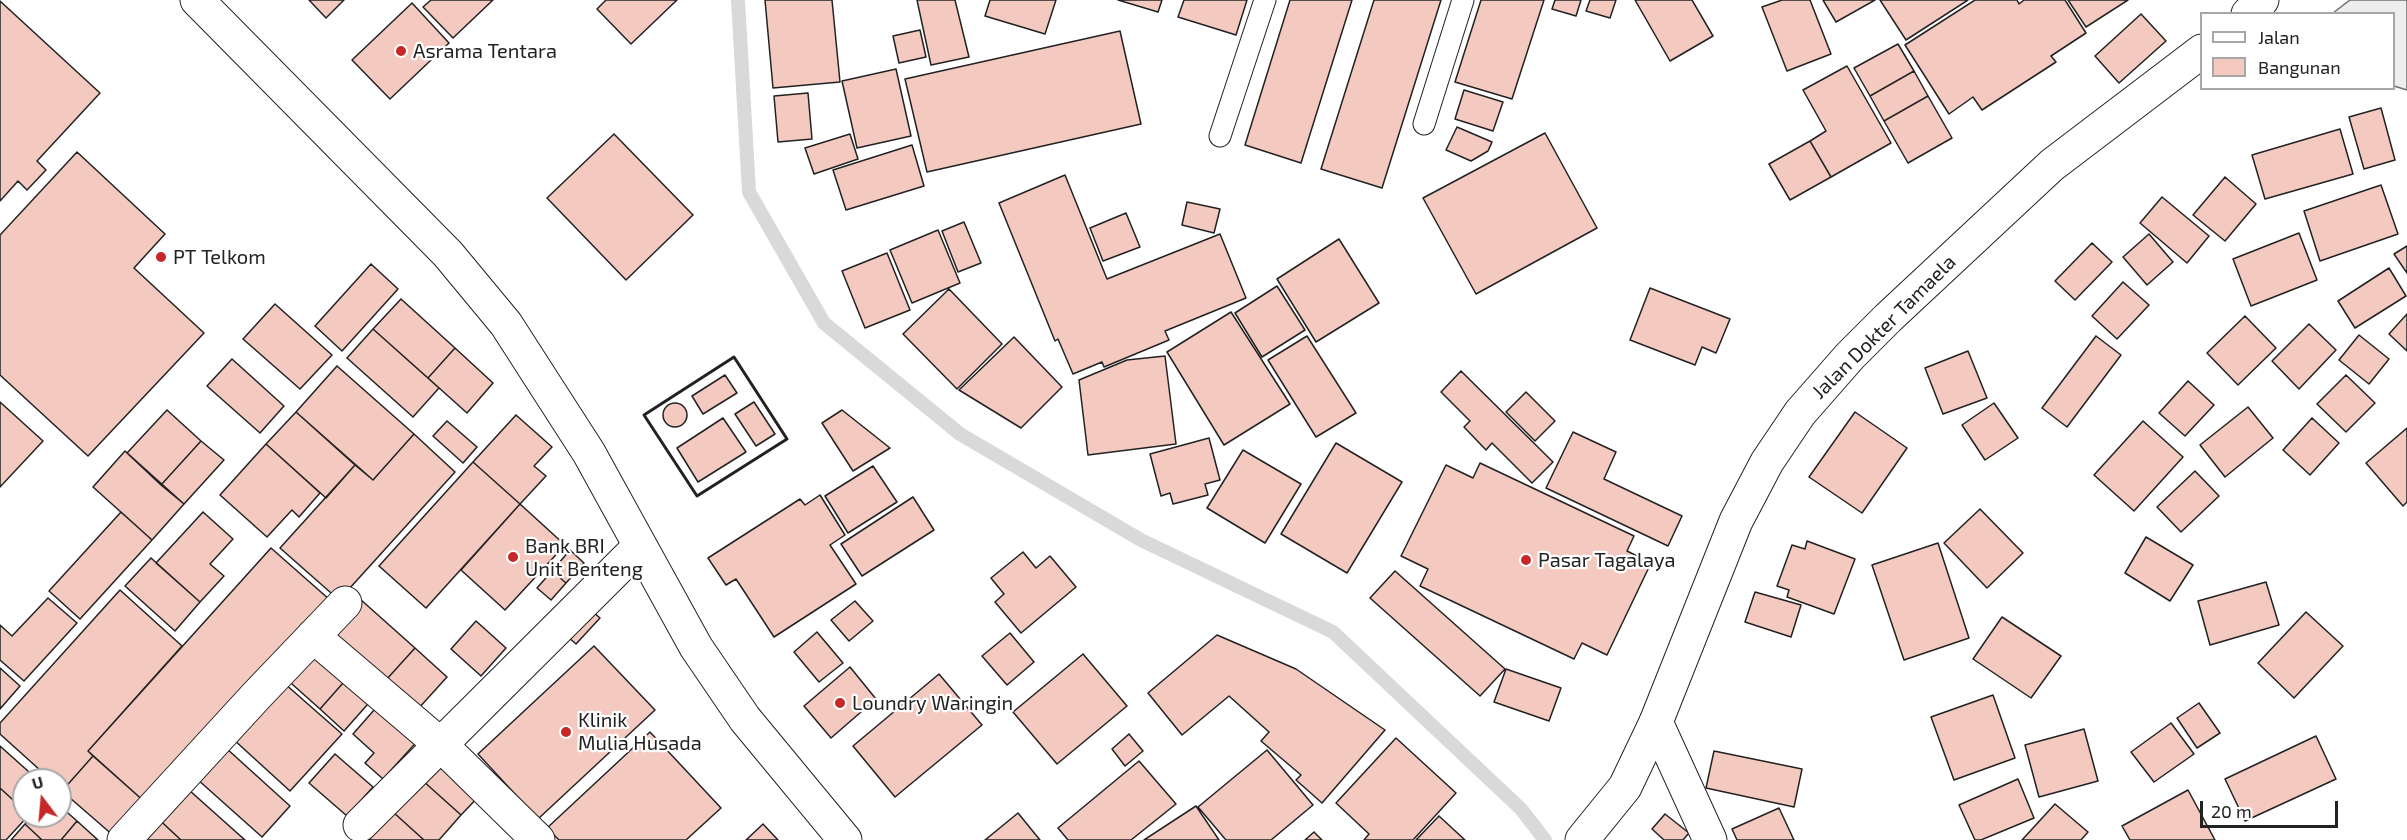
<!DOCTYPE html>
<style>
body{margin:0}
#map{position:relative;width:2407px;height:840px;overflow:hidden;background:#fff;font-family:"Exo 2",sans-serif}
canvas{display:block}
.legend{position:absolute;left:2200px;top:12px;width:195px;height:78px;box-sizing:border-box;background:#fff;border:2px solid #a7a7a7;margin:0;padding:8px 10px;list-style:none;font-size:18px;color:#222}
.legend li{display:flex;align-items:center;gap:12px;height:30px}
.legend b{width:30px;border:2px solid #a7a7a7}
.north{position:absolute;left:12px;top:768px;width:60px;height:60px;box-sizing:border-box;background:#fff;border:2px solid #a7a7a7;border-radius:50%;rotate:344deg;font-size:16px;font-weight:700;line-height:24px;text-align:center;color:#222}
.north::after{content:'';display:block;margin:auto;width:21px;height:27px;background:#c62828;clip-path:polygon(50% 0,100% 100%,50% 72%,0 100%)}
.scale{position:absolute;left:2200px;top:801px;width:138px;height:27px;box-sizing:border-box;border:3px solid #222;border-top:0;padding-left:8px;font-size:18px;line-height:21px;white-space:nowrap;color:#222;-webkit-text-stroke:4px #fff;paint-order:stroke}
</style>
<div id="map">
<canvas width="2407" height="840"></canvas>
<ul class="legend">
<li><b style="height:8px;background:#fff"></b>Jalan</li>
<li><b style="height:16px;background:#f3c9c0"></b>Bangunan</li>
</ul>
<div class="north">U</div>
<div class="scale">20 m</div>
</div>
<script>
const ctx = document.querySelector('canvas').getContext('2d');
ctx.lineJoin = 'round';
function fill(path, color) {
  ctx.fillStyle = color;
  ctx.fill(path, 'evenodd');
}
function poly(rows) {
  const path = new Path2D();
  for (const r of rows) {
    if (r.length === 3) {
      path.moveTo(r[0] + r[2], r[1]);
      path.arc(r[0], r[1], r[2], 0, 2 * Math.PI);
      continue;
    }
    path.moveTo(r[0], r[1]);
    for (let i = 2; i < r.length; i += 2) path.lineTo(r[i], r[i + 1]);
  }
  return path;
}
function strokePath(path, color, width, dash) {
  ctx.strokeStyle = color;
  ctx.lineWidth = width;
  ctx.lineCap = dash ? 'butt' : 'round';
  ctx.setLineDash(dash || []);
  ctx.stroke(path);
}
function write(font, color, halo, rows, align = 'center') {
  ctx.font = font + ' "Exo 2",sans-serif';
  ctx.lineWidth = 4.5;
  ctx.setLineDash([]);
  ctx.textBaseline = 'middle';
  ctx.strokeStyle = halo;
  ctx.fillStyle = color;
  for (const [text, x, y, turn = 0] of rows) {
    ctx.save();
    ctx.translate(x, y);
    ctx.rotate((+turn || 0) * Math.PI / 180);
    ctx.textAlign = isNaN(turn) ? turn : align;
    if (halo) ctx.strokeText(text, 0, 0);
    ctx.fillText(text, 0, 0);
    ctx.restore();
  }
}
const green = poly([
 [2350,0,2407,0,2407,90,2394,86,2394,14,2333,13,2350,0]
]);
fill(green, '#eee');
strokePath(green, '#6f6f6f', 1.5);
strokePath(poly([
 [738,0,749,192,824,323,960,434,1141,540,1333,632,1521,809,1545,840]
]), '#d9d9d9', 14);
const building = poly([
 [309,0,344,0,326,18,309,0],
 [431,0,493,0,453,38,423,7,431,0],
 [606,0,677,0,631,44,597,9,606,0],
 [765,0,832,0,840,82,773,88,765,0],
 [917,0,955,0,969,57,931,65,917,0],
 [990,0,1056,0,1045,34,985,16,990,0],
 [1118,0,1162,0,1158,12,1118,0],
 [1184,0,1247,0,1236,35,1178,17,1184,0],
 [1290,0,1352,0,1301,163,1245,145,1290,0],
 [1374,0,1441,0,1382,188,1321,169,1374,0],
 [1481,0,1544,0,1512,99,1455,82,1481,0],
 [1555,0,1581,0,1576,16,1552,9,1555,0],
 [1590,0,1616,0,1610,18,1586,11,1590,0],
 [1635,0,1692,0,1713,36,1670,61,1635,0],
 [1782,0,1810,0,1831,54,1787,71,1762,7,1782,0],
 [1823,0,1875,0,1836,22,1823,0],
 [1880,0,1968,0,1906,40,1880,0],
 [1975,0,2017,0,2019,4,2024,0,2065,0,2086,33,2051,56,2056,62,1982,110,1973,97,1949,114,1905,45,1975,0],
 [2068,0,2128,0,2086,27,2068,0],
 [0,1,100,93,37,161,46,170,27,190,18,181,0,201,0,1],
 [412,3,449,43,390,99,352,60,412,3],
 [2141,14,2166,41,2119,83,2095,56,2141,14],
 [920,30,926,57,899,63,893,36,920,30],
 [1120,31,1141,124,927,172,905,79,1120,31],
 [1898,44,1914,71,1870,96,1854,68,1898,44],
 [1847,66,1891,143,1831,177,1810,141,1826,131,1803,90,1847,66],
 [896,69,911,136,857,148,842,81,896,69],
 [1914,71,1928,96,1884,121,1870,96,1914,71],
 [1464,90,1503,102,1493,131,1455,119,1464,90],
 [808,93,812,139,778,142,774,96,808,93],
 [1928,96,1952,138,1908,163,1884,121,1928,96],
 [2381,108,2395,160,2364,169,2349,117,2381,108],
 [1457,127,1492,142,1488,151,1471,161,1446,150,1457,127],
 [2340,129,2353,174,2265,199,2252,155,2340,129],
 [1545,133,1597,228,1476,294,1423,198,1545,133],
 [614,134,693,215,626,280,547,198,614,134],
 [850,134,858,159,814,174,805,148,850,134],
 [1810,141,1831,177,1790,200,1769,164,1810,141],
 [912,145,924,186,846,210,833,170,912,145],
 [77,152,165,234,134,268,204,333,88,456,0,375,0,235,77,152],
 [1065,175,1107,279,1220,234,1246,298,1165,331,1169,340,1104,367,1102,362,1073,374,1058,339,1055,341,999,203,1065,175],
 [2225,177,2256,204,2225,241,2193,215,2225,177],
 [2381,185,2398,234,2320,261,2304,211,2381,185],
 [2162,197,2209,236,2187,263,2140,223,2162,197],
 [1187,202,1220,209,1214,233,1182,225,1187,202],
 [1126,213,1140,247,1103,261,1090,228,1126,213],
 [964,222,981,263,958,272,942,231,964,222],
 [938,230,960,283,912,303,890,250,938,230],
 [2299,233,2317,280,2251,306,2233,259,2299,233],
 [2149,234,2173,262,2147,285,2123,257,2149,234],
 [1339,239,1379,303,1316,342,1277,279,1339,239],
 [2092,243,2112,262,2075,300,2055,281,2092,243],
 [2407,246,2407,273,2394,254,2407,246],
 [887,253,910,310,865,328,842,271,887,253],
 [371,264,398,289,342,351,315,326,371,264],
 [2389,268,2406,296,2355,328,2338,301,2389,268],
 [2123,282,2149,305,2117,339,2092,316,2123,282],
 [1277,286,1305,330,1262,357,1235,313,1277,286],
 [1650,288,1730,319,1716,353,1702,347,1695,365,1630,340,1650,288],
 [949,289,1002,344,957,389,903,334,949,289],
 [401,299,455,348,428,378,373,329,401,299],
 [275,304,332,355,300,389,243,339,275,304],
 [1231,312,1290,404,1224,445,1167,352,1231,312],
 [2407,314,2407,351,2389,334,2407,314],
 [2245,316,2276,348,2238,385,2207,353,2245,316],
 [2309,324,2336,350,2299,389,2272,361,2309,324],
 [373,329,439,388,413,417,347,358,373,329],
 [2359,335,2389,359,2369,384,2339,360,2359,335],
 [1307,336,1356,413,1316,437,1268,360,1307,336],
 [2096,336,2121,355,2067,427,2042,408,2096,336],
 [1014,337,1062,387,1021,428,959,390,1014,337],
 [455,348,493,383,467,413,428,378,455,348],
 [1968,351,1987,398,1943,414,1925,368,1968,351],
 [1165,356,1176,444,1088,455,1079,380,1127,360,1165,356],
 [232,359,284,406,260,433,207,386,232,359],
 [337,366,414,434,373,480,296,412,337,366],
 [1461,371,1553,462,1532,483,1492,443,1486,450,1464,427,1470,421,1441,392,1461,371],
 [725,375,737,393,703,414,692,396,725,375],
 [2346,375,2375,403,2346,432,2317,404,2346,375],
 [2188,381,2214,405,2185,436,2159,413,2188,381],
 [1526,392,1555,421,1535,441,1506,412,1526,392],
 [0,402,43,441,0,487,0,402],
 [754,402,775,434,756,446,735,414,754,402],
 [675,415,12],
 [1994,403,2018,438,1985,460,1962,425,1994,403],
 [2248,407,2273,438,2225,477,2200,445,2248,407],
 [167,410,201,441,161,485,127,453,167,410],
 [842,410,890,448,853,471,822,423,842,410],
 [296,412,355,465,326,498,266,444,296,412],
 [1855,412,1907,448,1862,513,1809,477,1855,412],
 [516,415,552,447,534,466,546,476,520,504,473,462,516,415],
 [723,418,746,452,698,482,677,448,723,418],
 [2312,418,2339,443,2310,475,2283,450,2312,418],
 [447,421,477,447,463,463,433,436,447,421],
 [2143,421,2183,457,2134,511,2094,475,2143,421],
 [2407,428,2407,502,2403,506,2366,463,2407,428],
 [1573,432,1616,452,1604,479,1682,516,1668,546,1546,488,1573,432],
 [414,434,455,472,339,600,280,548,355,465,373,480,414,434],
 [1209,438,1220,480,1205,484,1208,495,1173,504,1170,493,1161,496,1150,454,1209,438],
 [201,441,224,460,184,504,161,485,201,441],
 [1336,443,1402,482,1347,573,1281,534,1336,443],
 [266,444,320,493,299,517,292,510,267,537,220,495,266,444],
 [1243,450,1301,484,1265,543,1207,508,1243,450],
 [125,451,184,504,152,540,93,487,125,451],
 [473,462,520,504,426,608,379,566,473,462],
 [1480,463,1634,536,1627,551,1651,563,1607,655,1582,643,1574,659,1420,586,1428,569,1401,556,1446,465,1473,478,1480,463],
 [873,466,897,502,848,533,825,496,873,466],
 [2195,471,2219,496,2181,532,2157,507,2195,471],
 [820,495,845,535,830,545,856,584,774,637,736,579,726,585,708,558,800,499,805,505,820,495],
 [913,497,934,530,862,576,841,544,913,497],
 [520,504,565,545,505,610,461,570,520,504],
 [1980,509,2023,553,1987,588,1944,543,1980,509],
 [121,512,152,540,80,619,49,591,121,512],
 [203,512,233,539,210,564,224,576,200,602,156,563,203,512],
 [2146,537,2193,565,2170,601,2125,573,2146,537],
 [1807,541,1855,559,1834,614,1787,597,1789,590,1777,586,1792,545,1805,549,1807,541],
 [1938,543,1969,638,1904,660,1872,565,1938,543],
 [271,548,330,600,146,803,88,751,271,548],
 [570,550,584,563,566,583,552,571,570,550],
 [1023,552,1036,568,1050,556,1076,587,1021,633,995,602,1004,594,991,578,1023,552],
 [151,558,200,602,175,631,125,586,151,558],
 [552,571,566,583,551,600,537,588,552,571],
 [1395,571,1505,669,1480,696,1370,598,1395,571],
 [2266,582,2279,625,2210,645,2198,601,2266,582],
 [120,590,182,646,88,751,93,756,62,791,60,789,60,780,51,780,0,734,0,723,120,590],
 [1755,592,1801,605,1791,637,1745,622,1755,592],
 [48,598,77,623,24,681,0,660,0,625,12,636,48,598],
 [360,599,415,648,386,680,331,632,360,599],
 [855,601,873,621,849,641,831,620,855,601],
 [584,604,600,618,576,644,560,630,584,604],
 [2306,612,2343,646,2294,698,2258,663,2306,612],
 [2002,617,2061,656,2031,698,1973,659,2002,617],
 [476,621,506,648,481,676,451,649,476,621],
 [817,632,843,663,819,682,794,652,817,632],
 [1010,633,1034,662,1007,685,982,656,1010,633],
 [1217,635,1296,669,1385,730,1322,803,1296,780,1301,775,1261,741,1269,732,1229,696,1182,735,1148,693,1217,635],
 [314,642,351,674,320,709,283,676,314,642],
 [594,646,655,710,538,819,478,754,594,646],
 [415,648,447,677,418,709,386,680,415,648],
 [1083,654,1127,706,1057,764,1013,712,1083,654],
 [850,667,876,699,831,738,804,706,850,667],
 [0,668,20,686,0,709,0,668],
 [1506,669,1561,688,1549,721,1494,702,1506,669],
 [351,674,375,696,344,731,320,709,351,674],
 [939,674,982,725,895,797,853,746,939,674],
 [284,683,342,734,290,791,233,739,284,683],
 [1993,695,2015,758,1954,780,1931,717,1993,695],
 [382,701,422,736,383,779,365,763,374,753,353,734,382,701],
 [2199,703,2220,733,2197,748,2177,718,2199,703],
 [2171,723,2194,754,2154,782,2131,752,2171,723],
 [2084,729,2098,781,2039,797,2025,745,2084,729],
 [650,732,721,808,686,840,559,840,547,828,650,732],
 [1129,734,1143,751,1125,766,1112,749,1129,734],
 [2316,736,2336,779,2245,821,2225,779,2316,736],
 [1396,738,1456,793,1413,840,1364,840,1369,834,1336,803,1396,738],
 [0,746,38,780,24,780,24,810,0,788,0,746],
 [226,748,290,806,262,837,197,779,226,748],
 [1267,750,1313,805,1271,840,1226,840,1198,807,1267,750],
 [1714,751,1802,769,1794,807,1706,788,1714,751],
 [335,754,373,787,347,816,309,783,335,754],
 [93,756,146,803,115,837,62,791,93,756],
 [443,756,483,792,461,815,422,780,443,756],
 [1139,761,1176,804,1131,840,1068,840,1058,828,1139,761],
 [2018,779,2034,818,1981,840,1975,840,1959,805,2018,779],
 [422,780,461,815,439,840,424,840,393,812,422,780],
 [180,782,245,840,181,840,152,813,180,782],
 [0,788,24,810,24,816,28,816,6,840,0,840,0,788],
 [2188,790,2215,840,2130,840,2122,826,2188,790],
 [2055,804,2088,832,2081,840,2022,840,2055,804],
 [60,806,77,821,61,840,42,840,25,824,32,816,60,816,60,806],
 [1196,806,1219,840,1144,840,1196,806],
 [1779,808,1794,840,1737,840,1732,829,1779,808],
 [393,812,424,840,371,840,369,839,393,812],
 [152,813,181,840,128,840,152,813],
 [1018,813,1040,840,985,840,1018,813],
 [1665,814,1689,833,1683,840,1664,840,1652,829,1665,814],
 [1439,816,1465,840,1416,840,1439,816],
 [77,821,98,840,61,840,77,821],
 [25,824,42,840,11,840,25,824],
 [763,824,778,840,746,840,763,824],
 [1314,832,1322,840,1305,840,1314,832]
]);
fill(building, '#f3c9c0');
strokePath(building, '#222', 1.5);
const lane = poly([
 [1424,124,1463,0],
 [1220,136,1265,0]
]);
const street = poly([
 [313,636,441,745,538,840],
 [1656,722,1710,840],
 [360,825,639,547],
 [124,840,257,695,345,603]
]);
const primary = poly([
 [197,0,448,254,506,324,589,453,696,647,745,719,845,840],
 [2248,14,2262,0],
 [1582,840,1625,787,1656,722,1736,521,1767,462,1800,413,1850,356,1888,318,2052,165,2202,51]
]);
strokePath(lane, '#222', 23);
strokePath(street, '#222', 35);
strokePath(primary, '#222', 35);
strokePath(lane, '#fff', 21);
strokePath(street, '#fff', 33);
strokePath(primary, '#fff', 33);
strokePath(poly([
 [734,357,787,439,697,496,644,415,734,357]
]), '#222', 3);
for (const [x, y, r, color] of [
 [401,51,6,"#c62828"],
 [161,257,6,"#c62828"],
 [513,557,6,"#c62828"],
 [1526,560,6,"#c62828"],
 [840,703,6,"#c62828"],
 [566,732,6,"#c62828"]
]) {
  const dot = new Path2D();
  dot.arc(x, y, r, 0, 2 * Math.PI);
  ctx.fillStyle = color;
  ctx.fill(dot);
  strokePath(dot, '#fff', 2);
}
write('20px', '#222', '#fff', [
 ["Asrama Tentara",413,51],
 ["PT Telkom",173,257],
 ["Bank BRI",525,546],
 ["Unit Benteng",525,569],
 ["Pasar Tagalaya",1538,560],
 ["Loundry Waringin",852,703],
 ["Klinik",578,720],
 ["Mulia Husada",578,743]
], 'left');
write('20px', '#222', '#fff', [
 ["Jalan Dokter Tamaela",1884,327,-45]
]);
</script>
